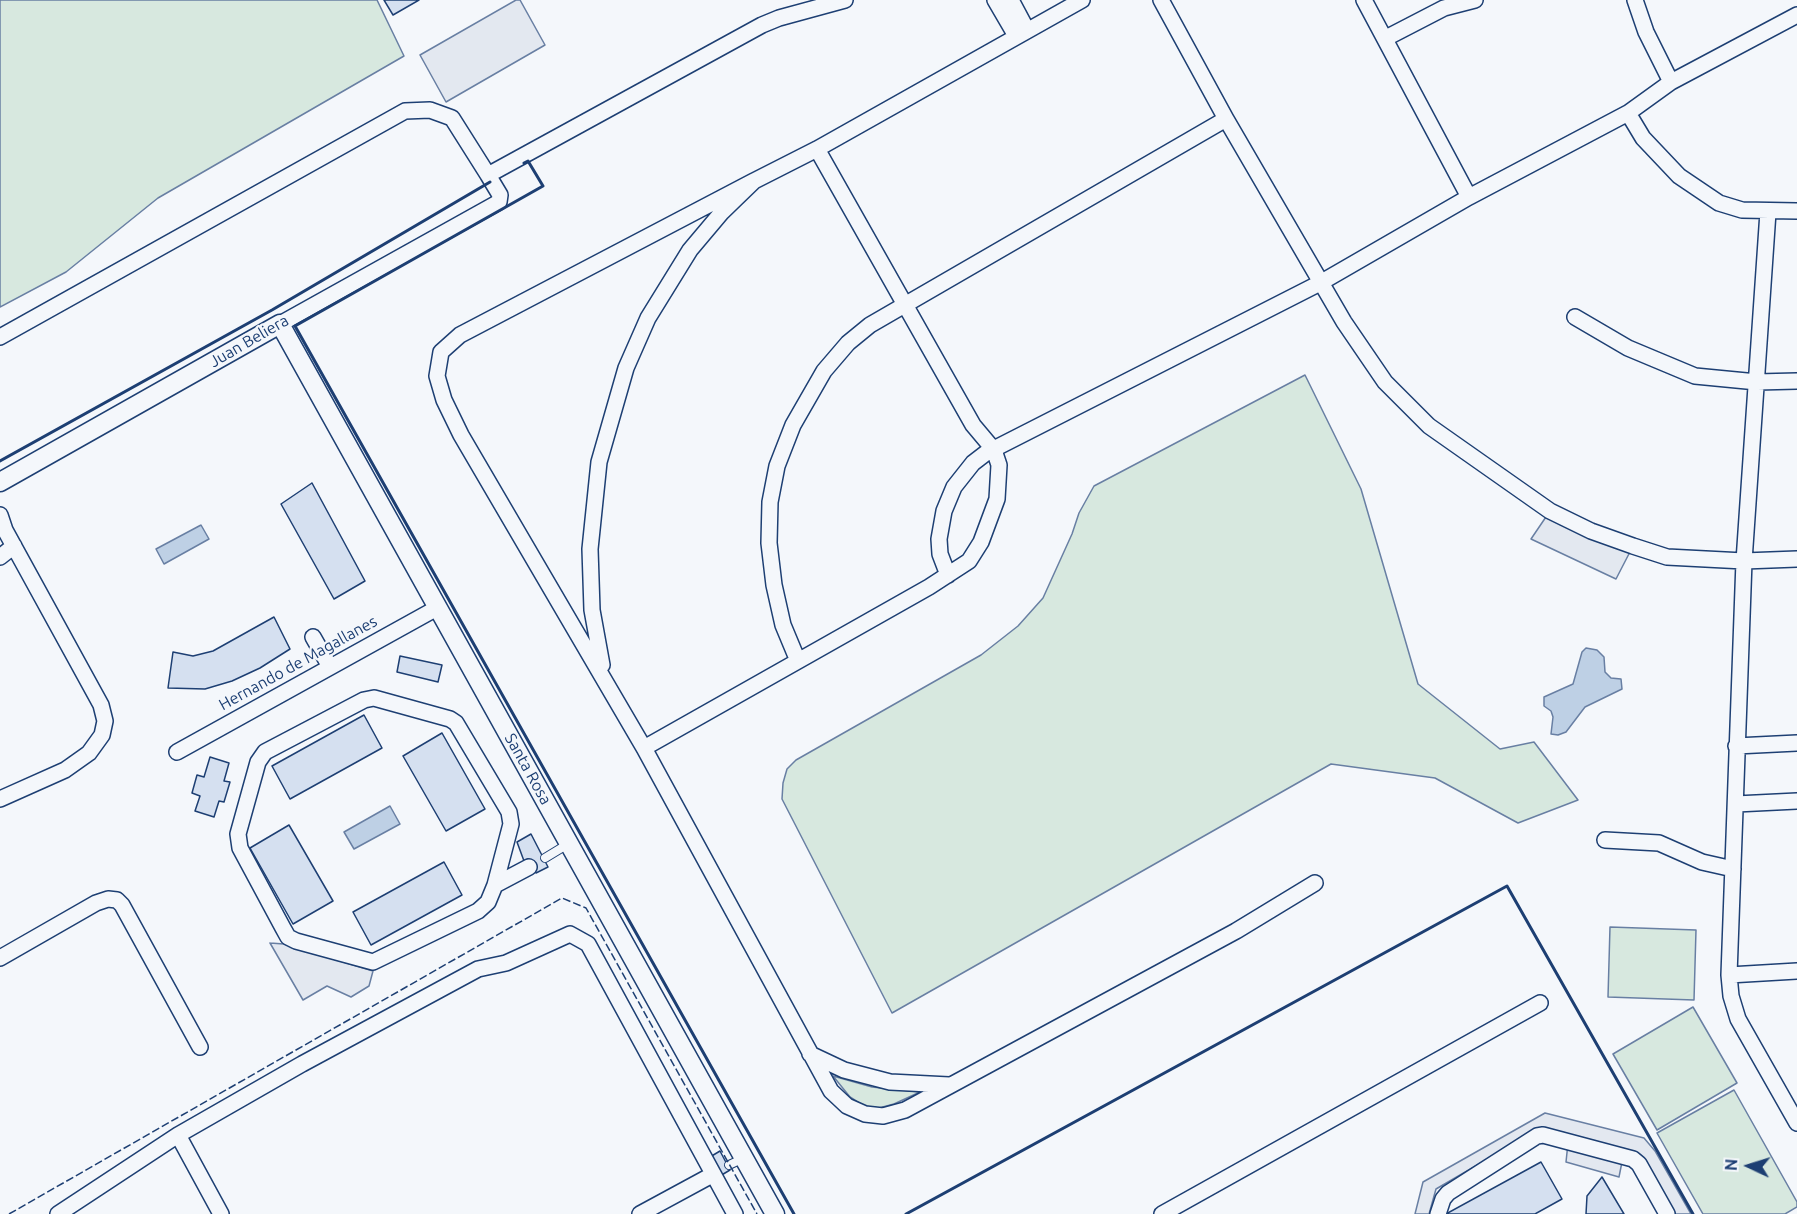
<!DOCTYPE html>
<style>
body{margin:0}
#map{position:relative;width:1797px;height:1214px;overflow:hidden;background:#f4f7fb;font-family:Ubuntu,sans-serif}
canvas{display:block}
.north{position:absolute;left:1719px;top:1136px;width:60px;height:60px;-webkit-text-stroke:4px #f4f7fb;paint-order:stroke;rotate:274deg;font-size:16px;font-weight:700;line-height:24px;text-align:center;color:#1d3f73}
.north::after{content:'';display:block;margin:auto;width:21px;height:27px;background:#1d3f73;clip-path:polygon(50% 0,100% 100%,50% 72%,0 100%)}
</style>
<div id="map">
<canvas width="1797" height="1214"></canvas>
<div class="north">N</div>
</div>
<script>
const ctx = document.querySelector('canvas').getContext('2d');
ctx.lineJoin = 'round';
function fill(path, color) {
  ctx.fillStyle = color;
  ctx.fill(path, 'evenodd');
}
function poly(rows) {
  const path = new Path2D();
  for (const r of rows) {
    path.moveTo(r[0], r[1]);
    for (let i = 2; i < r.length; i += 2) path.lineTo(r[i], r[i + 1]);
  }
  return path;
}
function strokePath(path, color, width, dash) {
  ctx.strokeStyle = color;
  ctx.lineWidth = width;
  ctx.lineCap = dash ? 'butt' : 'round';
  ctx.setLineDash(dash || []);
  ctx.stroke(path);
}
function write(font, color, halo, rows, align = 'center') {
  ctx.font = font + ' Ubuntu,sans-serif';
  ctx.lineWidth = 4.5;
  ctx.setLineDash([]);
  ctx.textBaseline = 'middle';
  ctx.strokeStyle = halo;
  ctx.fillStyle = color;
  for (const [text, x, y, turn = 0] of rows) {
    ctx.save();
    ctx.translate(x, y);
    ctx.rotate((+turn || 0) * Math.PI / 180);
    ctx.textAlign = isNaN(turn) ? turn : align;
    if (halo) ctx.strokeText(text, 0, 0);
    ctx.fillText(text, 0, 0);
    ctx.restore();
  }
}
const green = poly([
 [0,0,377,0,404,56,158,198,66,272,0,307,0,0],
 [1305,375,1361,489,1418,684,1500,749,1534,742,1578,800,1518,823,1435,778,1331,764,892,1013,782,799,783,783,787,769,796,760,981,655,1018,626,1043,598,1072,534,1079,513,1094,486,1305,375],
 [1610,927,1696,930,1694,1000,1608,997,1610,927],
 [1693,1007,1737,1083,1657,1130,1613,1054,1693,1007],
 [833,1076,872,1087,920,1092,894,1104,879,1108,864,1106,850,1097,833,1076],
 [1734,1090,1797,1202,1797,1207,1785,1214,1703,1214,1657,1133,1734,1090]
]);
fill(green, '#d7e8df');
strokePath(green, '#687fa3', 1.5);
const parking = poly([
 [516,0,520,0,545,45,446,102,420,55,516,0],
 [1550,511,1633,546,1616,579,1531,539,1550,511],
 [270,943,284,944,373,971,369,986,351,997,327,986,303,1000,270,943],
 [1545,1113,1644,1138,1655,1151,1691,1214,1672,1214,1640,1155,1541,1128,1436,1189,1429,1214,1415,1214,1423,1182,1545,1113],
 [1568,1143,1623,1157,1619,1177,1566,1162,1568,1143]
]);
fill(parking, '#e3e8f0');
strokePath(parking, '#687fa3', 1.5);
const water = poly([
 [201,525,209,539,164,564,156,549,201,525],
 [1586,648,1597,650,1604,657,1605,672,1611,678,1621,679,1622,689,1585,707,1566,732,1558,735,1551,734,1553,717,1551,711,1544,706,1544,697,1573,684,1582,652,1586,648],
 [390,806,400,824,354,849,344,832,390,806]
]);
fill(water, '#bed0e5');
strokePath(water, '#687fa3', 1.5);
const building = poly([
 [384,0,419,0,393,15,384,0],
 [312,483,365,581,334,599,281,504,312,483],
 [274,617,290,649,260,668,232,681,205,689,168,688,173,652,193,656,213,651,274,617],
 [400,656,442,665,438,682,397,672,400,656],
 [364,715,382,748,290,799,272,766,364,715],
 [442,733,485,809,446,831,403,756,442,733],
 [210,757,229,763,224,781,230,782,224,802,219,801,214,817,195,811,200,796,192,793,197,775,204,777,210,757],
 [289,825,333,901,293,924,250,848,289,825],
 [531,834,548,867,536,873,528,859,524,861,517,842,531,834],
 [444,862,462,895,371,945,353,912,444,862],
 [720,1151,730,1170,720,1176,710,1157,720,1151],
 [1541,1162,1562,1199,1535,1214,1446,1214,1541,1162],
 [1602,1177,1624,1214,1586,1214,1587,1196,1602,1177]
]);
fill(building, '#d5e0f0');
strokePath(building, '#1d3f73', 1.5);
const service = poly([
 [545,858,568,844],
 [729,1165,744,1158]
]);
const minor = poly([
 [995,0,1016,36],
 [1011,0,1027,30],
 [1161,0,1226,119,1344,322,1385,382,1429,426,1550,511,1591,531,1633,546,1667,557,1744,561,1797,559],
 [1364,0,1469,197],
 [1635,0,1646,32,1671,82],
 [1386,38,1444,8,1475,0],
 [1628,113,1643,138,1679,176,1719,203,1742,210,1797,211],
 [754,181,460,335,441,352,437,376,444,400,461,435,644,748,831,1091,847,1106,865,1114,883,1116,905,1110,1236,931,1315,883],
 [1768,212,1744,561,1729,975,1731,996,1738,1019,1797,1123],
 [1575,317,1628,348,1695,376,1757,382,1797,381],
 [280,324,499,202,500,195,488,175,762,25,779,18,845,0],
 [0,337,405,111,430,110,452,118,488,175],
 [0,515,5,530,101,705,105,721,102,735,89,753,65,770,0,799],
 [0,557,14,546],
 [948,575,940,554,939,539,944,511,954,487,973,463,986,453,1320,283,1469,197,1628,113,1671,82,1797,15],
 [313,637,329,665],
 [798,661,783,625,774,585,769,543,770,502,777,466,793,425,824,371,848,343,870,325,1226,119],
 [602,665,592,610,590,549,599,462,626,368,648,318,690,250,722,212,754,181,817,149,1082,0],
 [1736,746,1797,743],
 [644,748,929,587,969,561,981,542,997,499,999,465,994,450,973,425,817,149],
 [177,752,437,608],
 [1736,804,1797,801],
 [1605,840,1659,843,1702,862,1733,869],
 [495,885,511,824,509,812,456,723,450,719,374,698,364,700,265,752,258,762,238,834,240,848,283,928,288,937,296,941,373,962,478,911,488,902,495,885,529,867],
 [0,958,96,903,108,899,117,900,122,905,200,1047],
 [1729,975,1797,971],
 [810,1054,844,1070,890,1082,949,1085],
 [178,1135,221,1214],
 [58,1214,178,1135,302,1064,478,969,506,963,570,934,588,944,735,1214],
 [640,1214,712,1175],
 [1162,1214,1540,1003],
 [1438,1214,1443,1199,1448,1193,1537,1136,1543,1135,1633,1159,1639,1164,1667,1214]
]);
const tertiary = poly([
 [0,482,280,324,775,1214]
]);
strokePath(service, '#1d3f73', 10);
strokePath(minor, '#1d3f73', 18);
strokePath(tertiary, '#1d3f73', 21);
strokePath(service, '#f4f7fb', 8);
strokePath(minor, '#f4f7fb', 15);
strokePath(tertiary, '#f4f7fb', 18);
strokePath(poly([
 [9,1214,562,898,586,908,757,1214]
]), '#1d3f73', 1.5, [8, 3]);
strokePath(poly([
 [524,163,528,161,543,186,295,326,794,1214],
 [0,461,272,310,490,182],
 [906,1214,1507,886,1693,1214]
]), '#1d3f73', 3);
write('16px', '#1d3f73', '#f4f7fb', [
 ["Juan Beliera",249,341,-30],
 ["Hernando de Magallanes",298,663,-29],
 ["Santa Rosa",528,769,61]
]);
</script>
